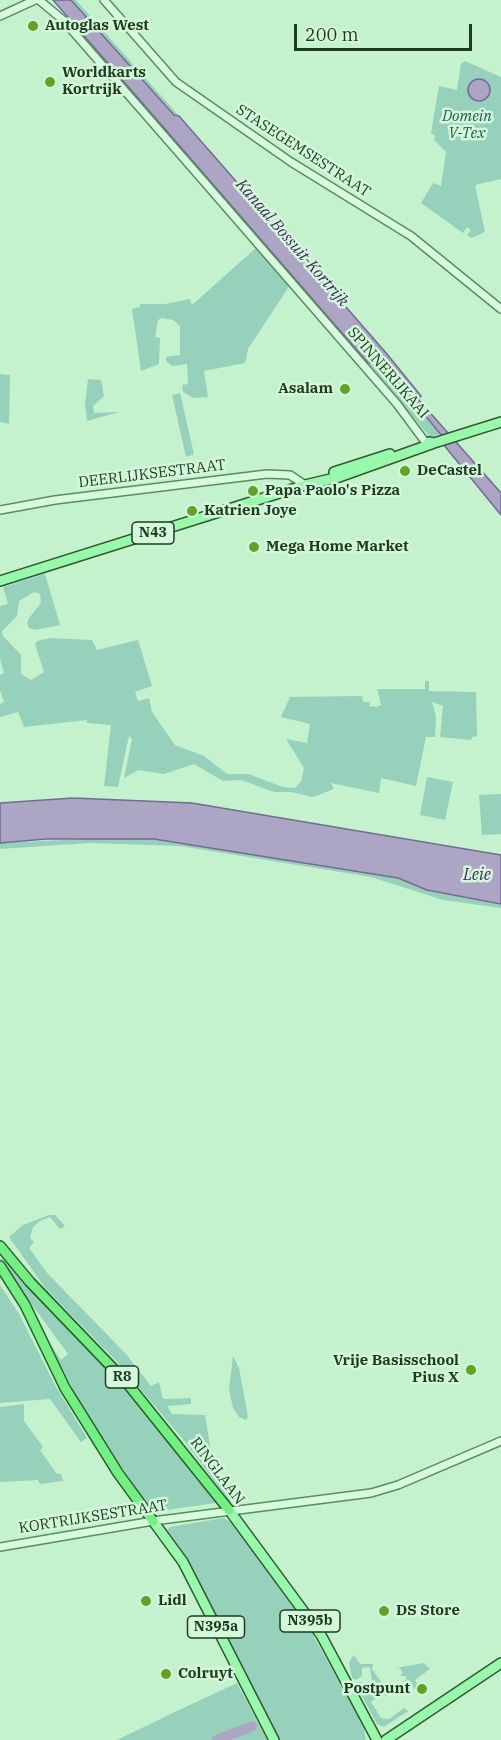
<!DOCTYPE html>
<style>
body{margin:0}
#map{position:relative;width:501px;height:1740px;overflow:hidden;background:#c3f2cd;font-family:"IBM Plex Serif",serif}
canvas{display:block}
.scale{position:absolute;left:294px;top:24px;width:178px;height:27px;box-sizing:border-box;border:3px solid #1e3c1d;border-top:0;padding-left:8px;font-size:18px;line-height:21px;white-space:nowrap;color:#1e3c1d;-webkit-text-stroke:4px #d3f8db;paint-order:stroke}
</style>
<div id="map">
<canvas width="501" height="1740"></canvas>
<div class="scale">200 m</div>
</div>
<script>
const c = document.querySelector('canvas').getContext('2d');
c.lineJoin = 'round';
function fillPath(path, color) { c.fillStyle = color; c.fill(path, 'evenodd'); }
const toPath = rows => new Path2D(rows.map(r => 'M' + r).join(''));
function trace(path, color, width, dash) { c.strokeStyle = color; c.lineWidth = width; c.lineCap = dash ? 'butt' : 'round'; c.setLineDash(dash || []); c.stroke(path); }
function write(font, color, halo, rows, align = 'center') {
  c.font = font + ' "IBM Plex Serif",serif'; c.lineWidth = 5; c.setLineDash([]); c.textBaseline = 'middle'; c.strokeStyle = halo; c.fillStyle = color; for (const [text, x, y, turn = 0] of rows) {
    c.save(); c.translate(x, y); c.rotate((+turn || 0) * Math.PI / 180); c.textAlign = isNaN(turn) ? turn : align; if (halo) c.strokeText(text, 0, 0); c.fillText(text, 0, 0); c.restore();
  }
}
fillPath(toPath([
 [71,0,76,0,179,116,174,115],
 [465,61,501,77,501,179,475,185,485,232,471,238,467,235,471,230,467,227,463,233,421,203,433,183,441,186,446,152,434,140,435,136,431,133,439,86,457,90,461,64],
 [257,247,290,285,248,349,245,363,204,371,208,397,193,398,183,392,182,385,188,384,187,364,172,366,166,361,166,357,180,355,180,326,173,320,162,318,158,320,155,337,160,338,159,364,141,371,132,309,140,307,140,304,165,304,190,299,192,305],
 [368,363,375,363,440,434,430,437],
 [0,374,10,375,9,424,0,422],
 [88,379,101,380,104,396,93,406,94,413,119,412,87,421,85,405],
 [180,393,194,454,186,457,172,395],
 [45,574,60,625,35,630,29,628,27,623,29,618,41,603,40,594,34,592,19,601,17,616,2,631,3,636,21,655,21,674,31,680,44,672,35,644,37,641,51,638,92,640,97,650,138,640,152,686,135,692,138,701,149,698,152,712,175,745,204,756,227,774,248,774,283,787,295,788,301,781,304,768,286,739,307,743,310,724,281,717,290,697,362,696,363,702,370,702,369,706,377,707,381,705,377,689,425,689,425,681,429,681,429,691,476,692,477,736,472,737,471,740,440,737,443,706,432,702,436,717,435,737,426,737,416,786,381,778,379,793,331,783,334,789,313,797,291,792,274,792,241,780,223,781,194,764,164,774,138,770,124,778,132,739,129,736,118,787,104,786,111,725,87,723,87,720,24,727,18,712,0,717,0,704,4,702,0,690,0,675,4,673,0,659,0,606,8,604,3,587],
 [427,777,453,782,445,820,420,815],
 [501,794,501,834,482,835,479,795],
 [106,838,154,839,321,864,398,878,427,890,501,904,501,908,443,900,371,877,180,846,89,843,0,849,0,843],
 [49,1215,55,1215,65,1226,60,1229,50,1217,40,1221,33,1227,30,1238,34,1242,29,1248,48,1274,126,1354,151,1386,159,1382,163,1399,191,1398,191,1404,167,1406,172,1414,205,1415,211,1451,203,1456,234,1499,230,1502,182,1438,119,1364,46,1289,9,1237,23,1225],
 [2,1256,114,1374,216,1501,215,1503,154,1512,148,1506,83,1409,50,1344,61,1360,68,1354,0,1261],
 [0,1285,19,1314,55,1385,87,1438,81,1442,50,1399,0,1403],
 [233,1356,239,1368,248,1417,246,1420,239,1417,233,1408,229,1389],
 [24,1404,24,1421,43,1447,40,1450,57,1474,61,1474,63,1481,40,1484,38,1480,0,1482,0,1407],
 [224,1518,232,1523,304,1619,363,1725,366,1740,279,1740,190,1566,166,1531,170,1527],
 [354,1655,360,1664,373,1664,372,1669,386,1689,390,1691,395,1683,398,1688,386,1696,383,1693,371,1702,381,1718,389,1719,404,1708,408,1711,384,1727,377,1724,357,1687,360,1682,366,1685,372,1681,370,1667,362,1668,362,1676,356,1680,352,1678,349,1662],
 [424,1663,430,1669,415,1680,419,1687,415,1690,409,1681,405,1683,404,1681,407,1679,405,1676,400,1676,403,1673,400,1668,395,1668],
 [237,1683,267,1740,117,1740,177,1711]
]), '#96d1bb');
const water = toPath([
 [53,0,71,0,174,115,179,116,387,354,421,396,418,399,501,493,501,515,443,444,447,442,417,406,414,403,412,405,375,363,368,363,53,0],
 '468 90a11 11 0 1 1 22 0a11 11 0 1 1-22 0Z',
 [73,798,192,803,501,855,501,904,427,890,398,878,154,839,46,839,0,843,0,803,73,798]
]);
fillPath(water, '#aca5c4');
trace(water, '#756b94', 1.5);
trace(toPath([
 [217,1740,252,1726]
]), '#aca5c4', 10);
const tertiary = toPath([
 [39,0,63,20,193,169,397,404,426,443],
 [104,0,176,82,291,162,411,236,501,309],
 [0,16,35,0],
 [0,510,55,500,267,474,290,475,305,485],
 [0,1547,153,1521,371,1493,398,1485,501,1441]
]);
const primary = toPath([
 [429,442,434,443,501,422],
 [334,472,390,454],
 [0,581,305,485,339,477,434,443],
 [229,1510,321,1635,377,1740],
 [153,1521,183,1562,274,1740],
 [386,1740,501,1663]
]);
const trunk = toPath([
 [0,1246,30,1282,127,1383,229,1510],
 [0,1266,25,1305,65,1388,118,1473,153,1521]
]);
trace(tertiary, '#588e5a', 10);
trace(primary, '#2e5b2c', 12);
trace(trunk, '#2e5b2c', 12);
trace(tertiary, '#d7fbdf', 7);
trace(primary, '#98f8ab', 9);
trace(trunk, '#72f081', 9);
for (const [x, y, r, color] of [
 [33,26,6,"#63a223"],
 [50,82,6,"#63a223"],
 [345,389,6,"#63a223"],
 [405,471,6,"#63a223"],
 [253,491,6,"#63a223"],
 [192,511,6,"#63a223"],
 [254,547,6,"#63a223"],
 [471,1370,6,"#63a223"],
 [146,1601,6,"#63a223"],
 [384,1611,6,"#63a223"],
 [166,1674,6,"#63a223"],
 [422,1689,6,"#63a223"]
]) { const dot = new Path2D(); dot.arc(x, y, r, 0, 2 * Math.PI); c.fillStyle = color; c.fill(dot); trace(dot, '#d3f8db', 2); }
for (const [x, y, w] of [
 [153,533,42],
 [122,1377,33],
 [310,1621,60],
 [216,1627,57]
]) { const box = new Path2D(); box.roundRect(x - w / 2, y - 11, w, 22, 4.5); c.fillStyle = '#d3f8db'; c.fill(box); trace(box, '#1e3c1d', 1.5); }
write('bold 14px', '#1e3c1d', null, [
 ["N43",153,533],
 ["R8",122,1377],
 ["N395b",310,1621],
 ["N395a",216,1627]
]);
write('bold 15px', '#1e3c1d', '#d3f8db', [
 ["Autoglas West",45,26],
 ["Worldkarts",62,73],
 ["Kortrijk",62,90],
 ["Asalam",333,389,"right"],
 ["DeCastel",417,471],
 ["Papa Paolo's Pizza",265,491],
 ["Katrien Joye",204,511],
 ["Mega Home Market",266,547],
 ["Vrije Basisschool",459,1361,"right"],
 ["Pius X",459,1378,"right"],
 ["Lidl",158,1601],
 ["DS Store",396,1611],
 ["Colruyt",178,1674],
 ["Postpunt",410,1689,"right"]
], 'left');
write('italic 15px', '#225b4d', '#d3f8db', [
 ["Domein",467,117],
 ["V-Tex",467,134]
]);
write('15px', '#1e3c1d', '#d3f8db', [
 ["STASEGEMSESTRAAT",303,151,33],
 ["SPINNERIJKAAI",388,373,49],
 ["DEERLIJKSESTRAAT",152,474,-7],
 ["RINGLAAN",217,1471,53],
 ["KORTRIJKSESTRAAT",93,1517,-9]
]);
write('italic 16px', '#412b5d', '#d3f8db', [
 ["Kanaal Bossuit-Kortrijk",292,243,49],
 ["Leie",477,875]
]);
</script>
